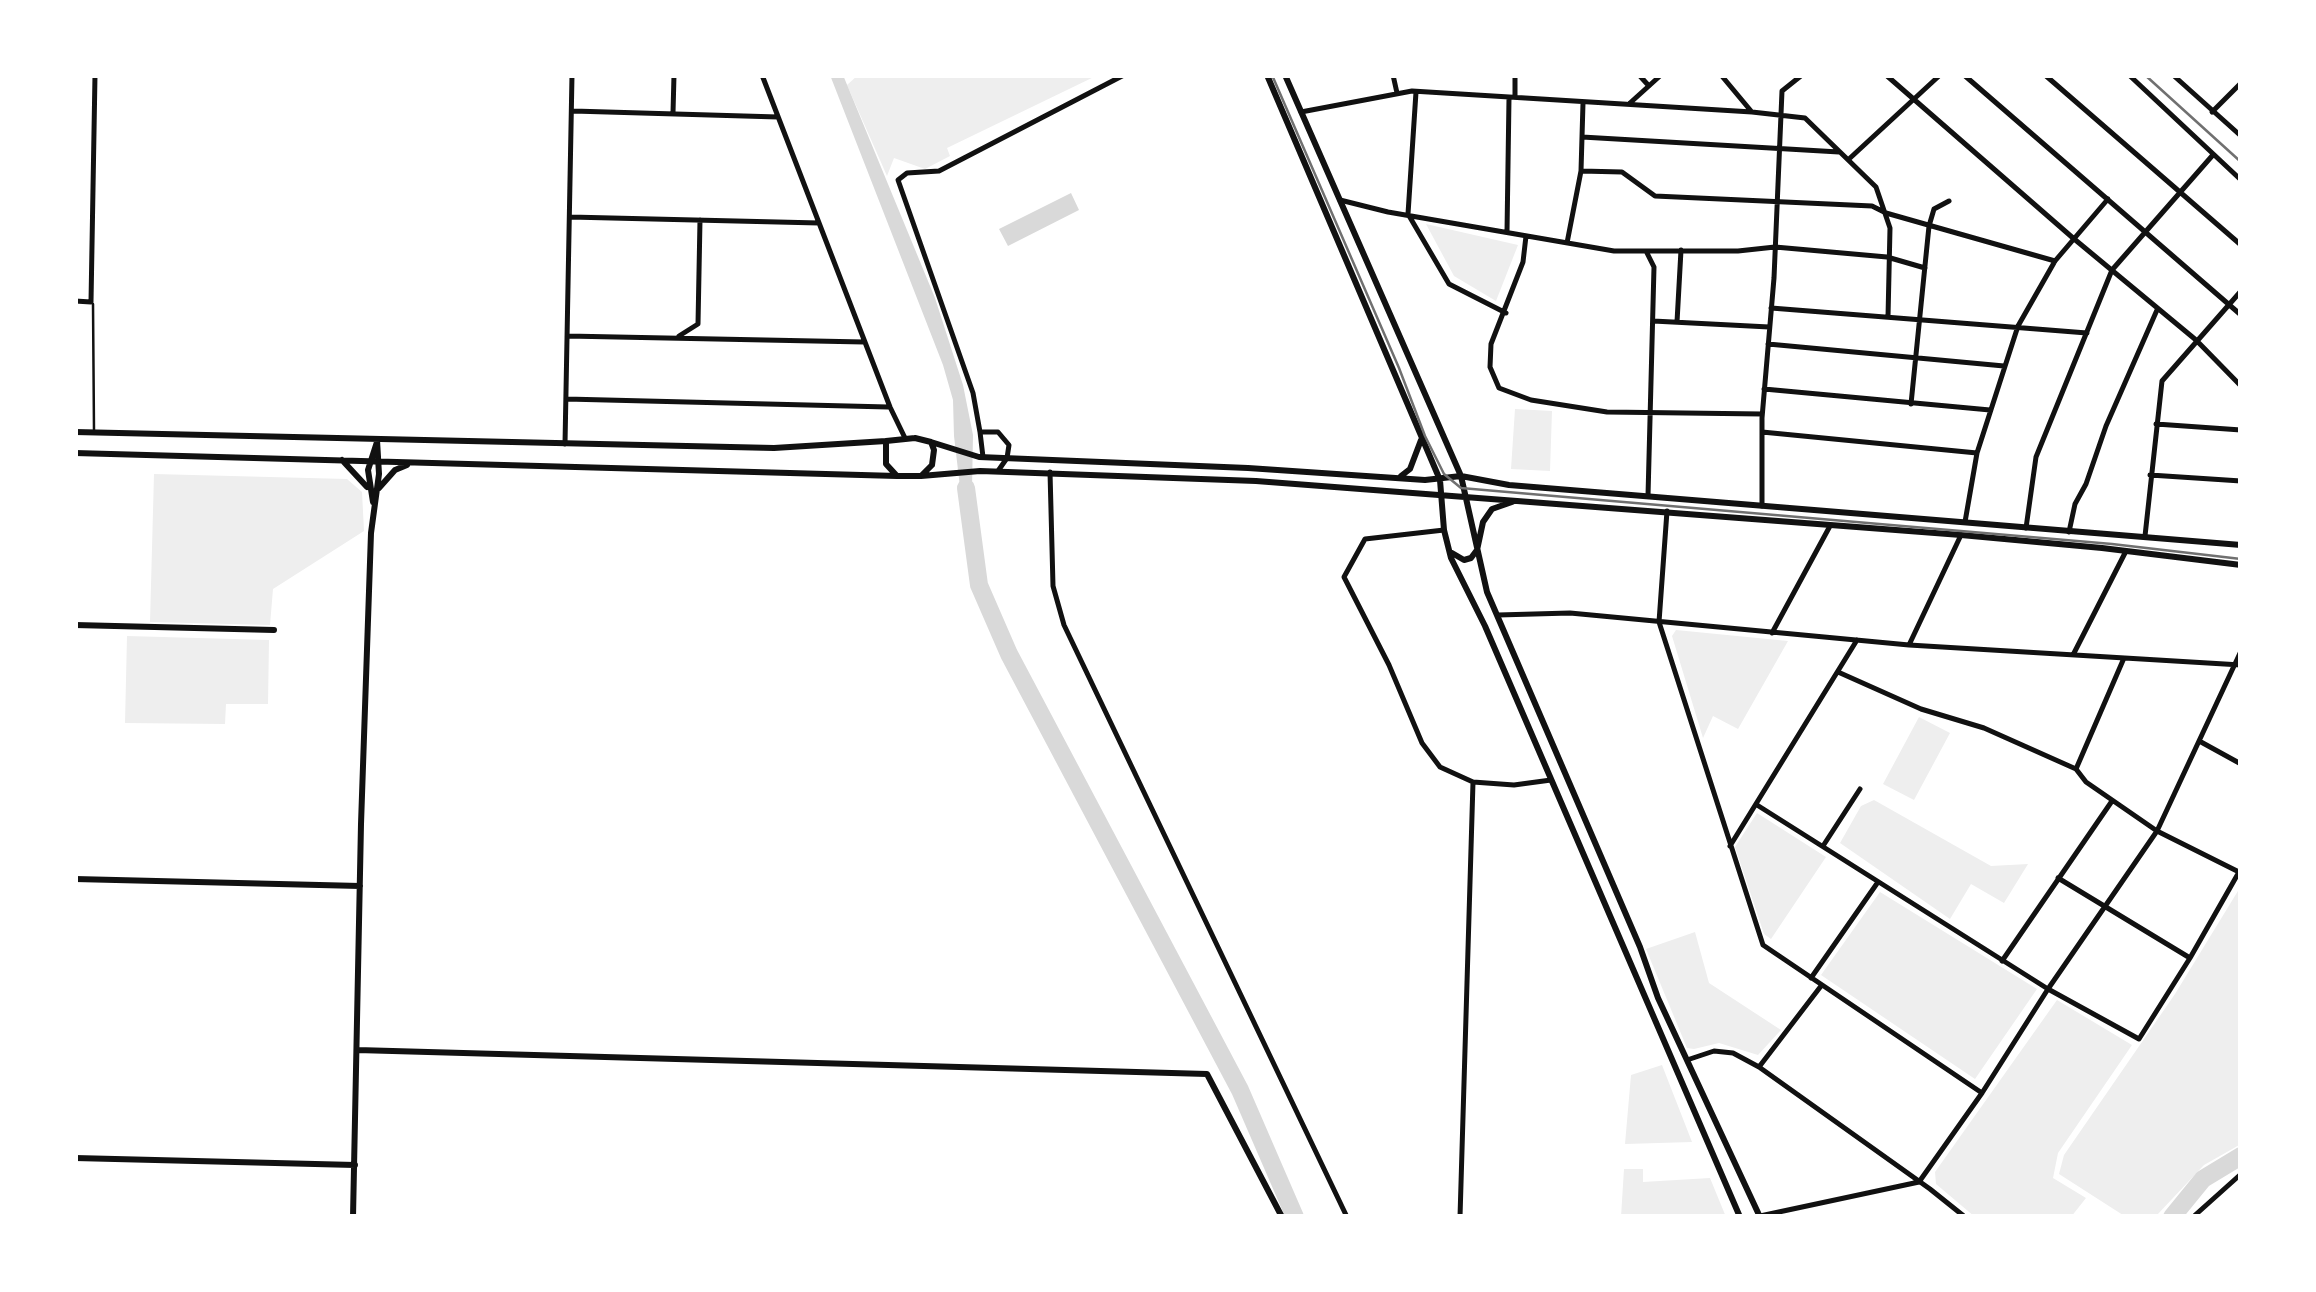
<!DOCTYPE html>
<style>
body{margin:0}
#map{position:relative;width:2316px;height:1292px;overflow:hidden;background:#fff;font-family:Lato,sans-serif}
canvas{display:block}
.frame{position:absolute;inset:0;border:78px solid #fff;pointer-events:none}
</style>
<div id="map">
<canvas width="2316" height="1292"></canvas>
<div class="frame"></div>
</div>
<script>
const c = document.querySelector('canvas').getContext('2d');
c.lineJoin = 'round';
function fillPath(path, color) { c.fillStyle = color; c.fill(path, 'evenodd'); }
const toPath = rows => new Path2D(rows.map(r => 'M' + r).join(''));
function trace(path, color, width, dash) { c.strokeStyle = color; c.lineWidth = width; c.lineCap = dash ? 'butt' : 'round'; c.setLineDash(dash || []); c.stroke(path); }
fillPath(toPath([
 [858,75,1098,75,947,148,950,156,925,169,894,158,887,176,847,85],
 [1426,224,1518,245,1496,301,1454,276],
 [1515,409,1552,411,1550,471,1511,469],
 [154,474,347,479,362,492,364,531,273,589,270,625,150,622],
 [1676,630,1788,641,1738,729,1713,716,1703,738,1672,636],
 [127,636,269,640,268,704,226,704,225,724,125,723],
 [1919,717,1950,733,1914,800,1883,784],
 [1874,800,1991,866,2028,864,2004,903,1971,884,1950,919,1840,843,1861,806],
 [1757,813,1826,857,1771,939,1764,934,1735,847],
 [2241,886,2241,1144,2204,1165,2157,1215,2126,1217,2059,1174,2064,1155,2175,994],
 [1880,892,2037,989,1975,1079,1821,975],
 [1695,932,1709,983,1781,1030,1758,1055,1719,1043,1694,1049,1687,1048,1646,949],
 [2057,1000,2132,1045,2058,1153,2053,1178,2086,1198,2071,1217,1975,1217,1936,1184,1935,1172],
 [1662,1065,1692,1142,1625,1144,1631,1075],
 [1624,1169,1643,1169,1643,1182,1710,1178,1726,1217,1621,1217]
]), '#eee');
fillPath(toPath([
 [830,75,843,75,935,298,963,385,973,435,972,488,960,487,954,436,953,400,943,365],
 [1071,193,1079,210,1008,246,999,229]
]), '#d9d9d9');
trace(toPath([
 [966,488,979,585,1009,654,1240,1090,1295,1217],
 [2172,1217,2203,1179,2241,1156]
]), '#d9d9d9', 18);
trace(toPath([
 [93,304,94,431]
]), '#111', 2.5);
trace(toPath([
 [762,75,890,407,905,438],
 [1393,75,1397,93],
 [1639,75,1649,86],
 [1721,75,1751,111],
 [1886,75,2073,238,2196,340,2241,386],
 [1964,75,2241,315],
 [2045,75,2241,245],
 [2129,75,2241,180],
 [2173,75,2241,136],
 [1416,92,1408,214,1449,284,1506,313],
 [1515,97,1515,75],
 [1630,103,1661,75],
 [573,111,778,117],
 [1301,112,1412,91,1752,112,1805,118,1876,187,1890,228,1888,317],
 [2212,112,2241,83],
 [673,113,674,75],
 [1582,137,1839,152],
 [1849,159,1940,75],
 [1581,171,1622,172,1655,196,1872,206,1886,213,2055,261],
 [1340,200,1388,212,1614,251,1738,251,1775,247,1887,257,1925,268],
 [570,217,819,223],
 [1507,232,1509,98],
 [1526,236,1523,262,1491,344,1490,367,1499,388,1531,400,1607,412,1762,414],
 [1567,243,1581,171,1583,103],
 [1646,251,1654,267,1648,496],
 [75,301,91,302,95,75],
 [1771,308,2087,333],
 [1653,321,1769,327],
 [1677,322,1681,250],
 [567,336,864,342],
 [679,336,698,324,700,220],
 [1768,344,2004,366],
 [1764,389,1990,410],
 [566,399,888,407],
 [1911,404,1929,226,1934,209,1949,201],
 [2156,424,2241,430],
 [980,432,983,457],
 [1762,432,1977,453],
 [565,444,572,75],
 [998,471,1007,458,1009,445,998,432,980,432,973,393,898,180,907,173,939,171,1124,75],
 [1050,472,1053,586,1064,625,1347,1217],
 [2150,475,2241,481],
 [1762,506,1762,418,1774,278,1782,91,1802,75],
 [1667,511,1659,622,1763,945,1982,1093],
 [1965,522,1977,453,2018,326,2055,261,2108,199],
 [2026,528,2036,457,2112,270,2212,156],
 [1444,530,1365,539,1344,577,1389,665,1422,743,1440,767,1473,782,1514,785,1551,780],
 [2069,532,2075,504,2086,484,2106,426,2157,310],
 [2145,536,2162,381,2241,291],
 [1498,615,1570,613,1909,645,2241,665],
 [1772,633,1830,526],
 [1909,645,1961,535],
 [2073,655,2125,553],
 [2201,742,2241,764],
 [2076,769,2124,658],
 [1757,805,2048,989,2139,1039,2190,958,2239,872,2157,831,2086,782,2076,769,1984,728,1921,709,1838,672],
 [1730,846,1857,640],
 [1823,846,1860,789],
 [2058,878,2190,958],
 [2002,961,2112,801],
 [1811,978,1878,882],
 [1687,1060,1714,1051,1733,1053,1759,1067,1930,1189,1965,1217],
 [1759,1067,1821,986],
 [1919,1182,1982,1093,2048,989,2157,831,2241,651],
 [1760,1216,1919,1182],
 [1460,1217,1473,782],
 [2193,1217,2241,1174]
]), '#111', 5);
trace(toPath([
 [1267,75,1440,480,1444,530,1451,558,1485,626,1740,1217],
 [1285,75,1461,476,1487,592,1640,947,1658,998,1760,1217],
 [75,432,774,448,886,441],
 [915,438,931,442,934,450,932,465,921,476,897,476,886,464,886,441,915,438],
 [931,442,979,457,1248,468,1425,480,1461,476,1509,485,2241,545],
 [75,453,897,476],
 [342,460,367,487],
 [921,476,980,471,1256,481,1961,535,2102,548,2241,565],
 [1401,476,1410,469,1421,440],
 [379,488,395,470,407,465],
 [373,502,368,470,377,442],
 [1452,553,1464,560,1471,558,1477,550,1483,522,1492,509,1512,502],
 [75,625,274,630],
 [75,879,360,886],
 [357,1050,1207,1074,1282,1217],
 [75,1158,355,1165],
 [353,1217,361,824,371,533,379,474,377,440]
]), '#111', 6);
trace(toPath([
 [1272,75,1399,368,1425,436,1444,474,1461,488,2112,544,2241,559]
]), '#707070', 2.5);
trace(toPath([
 [2145,75,2241,162]
]), '#707070', 2.5);
</script>
